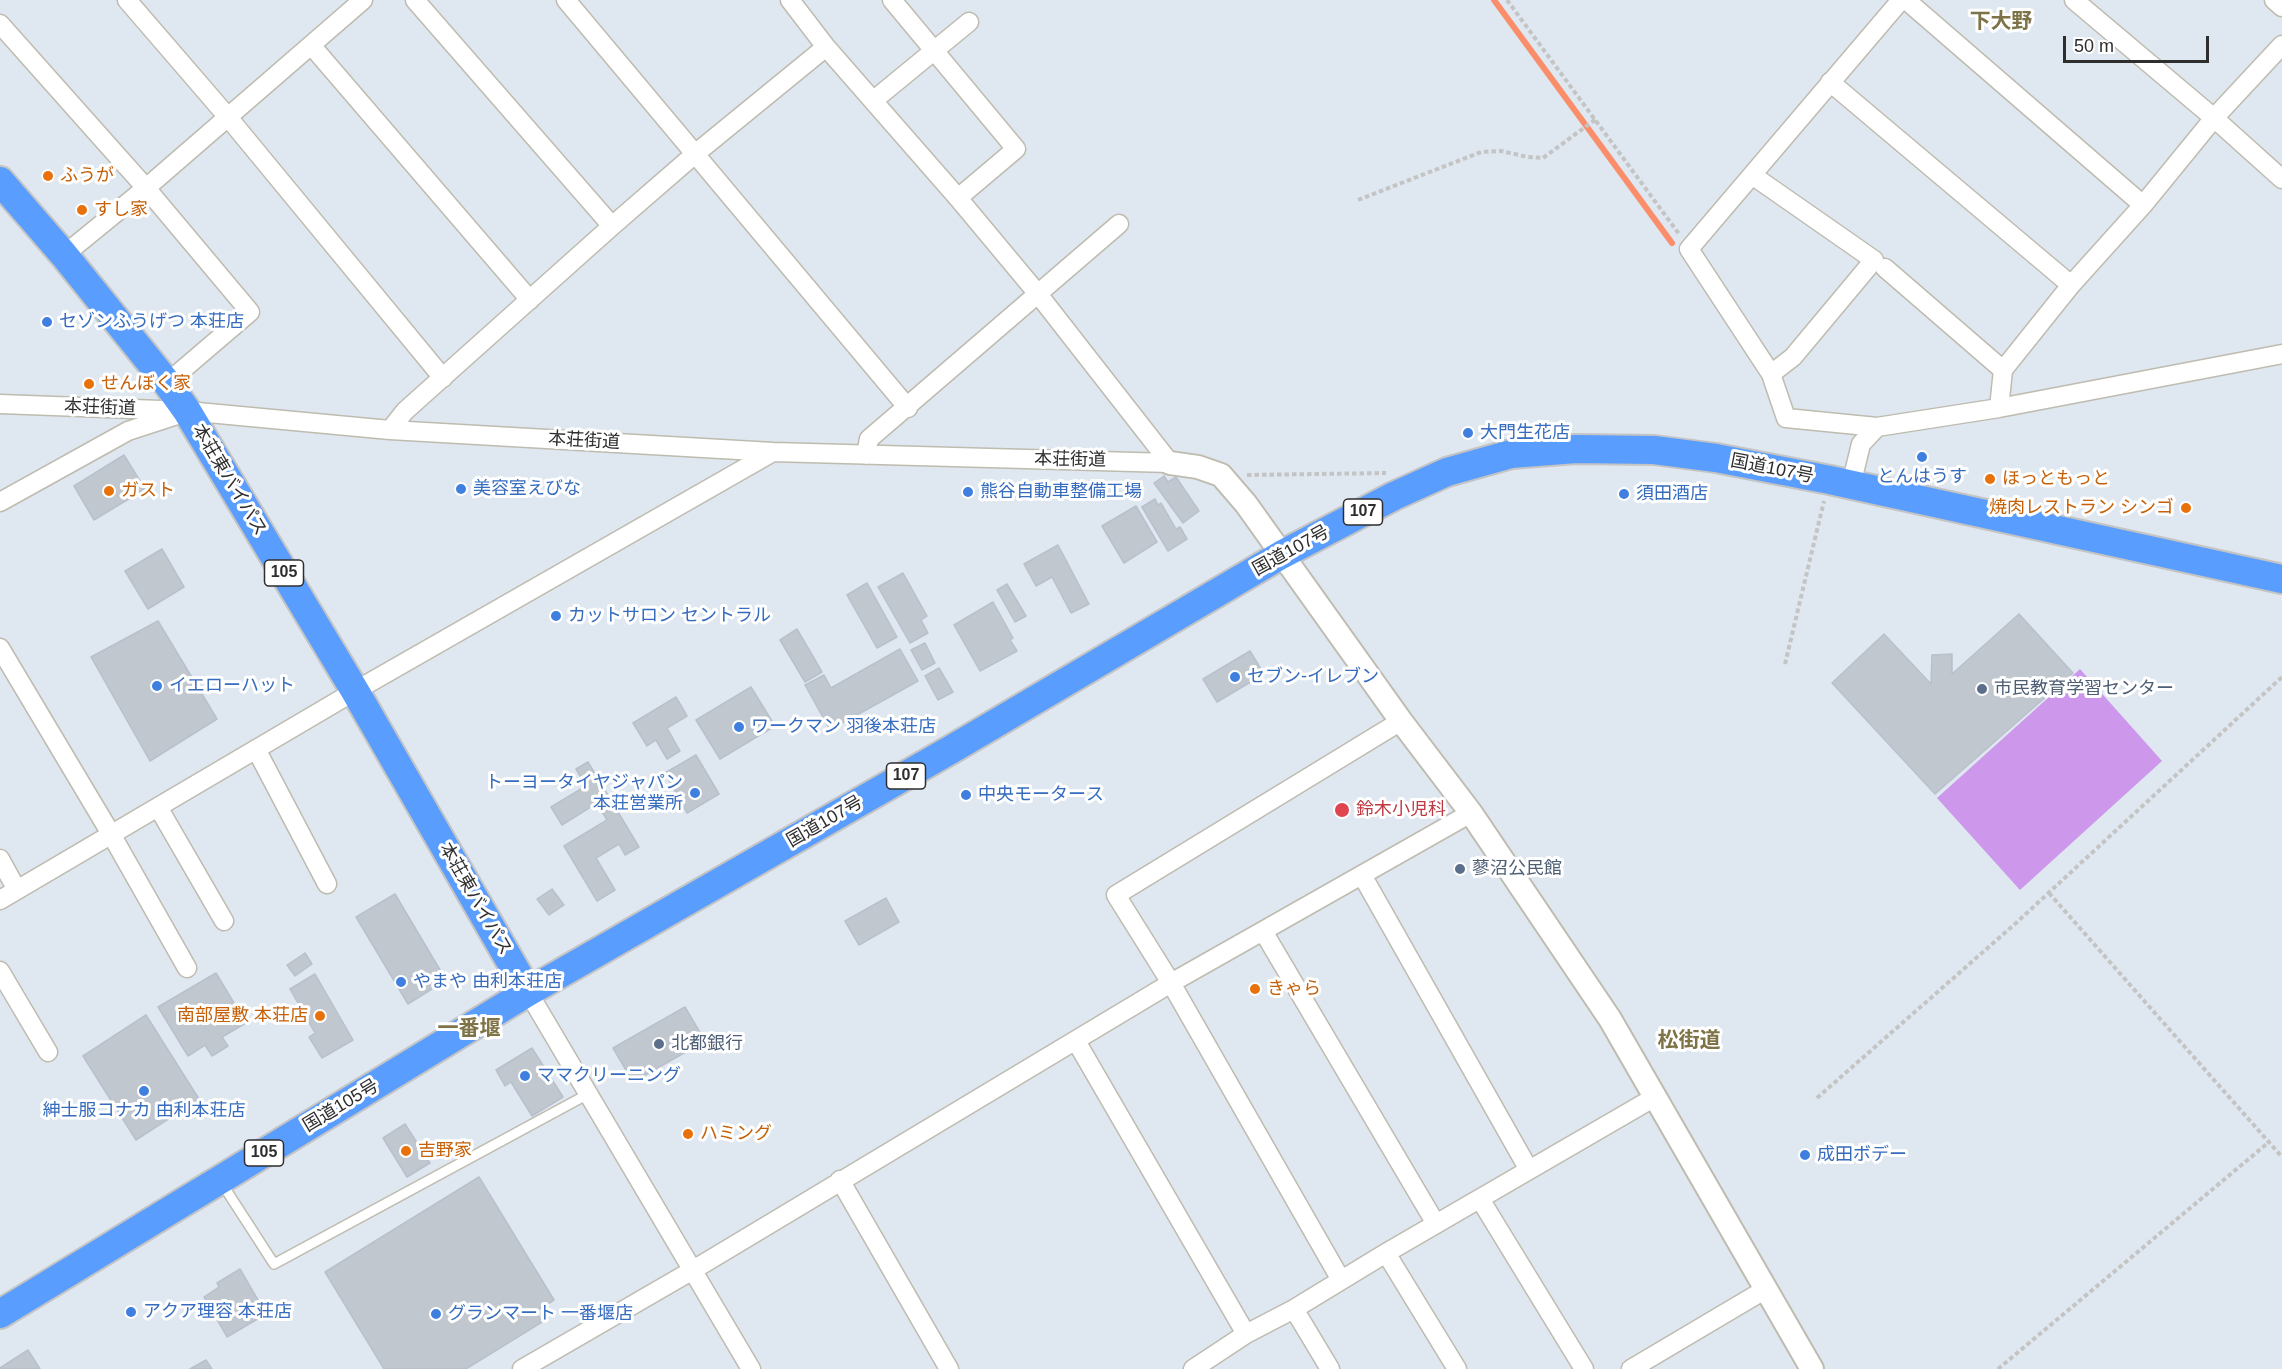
<!DOCTYPE html>
<meta charset="utf-8">
<style>
body{margin:0}
#map{position:relative;width:2282px;height:1369px;overflow:hidden;background:#dfe7f0;font-family:Helvetica,sans-serif}
canvas{display:block}
.scale{position:absolute;left:2063px;top:36px;width:146px;height:27px;box-sizing:border-box;border:3px solid #2e2e2e;border-top:0;padding-left:8px;font-size:18px;line-height:21px;white-space:nowrap;color:#2e2e2e;-webkit-text-stroke:4px #fff;paint-order:stroke}
</style>
<div id="map">
<canvas width="2282" height="1369"></canvas>
<div class="scale">50 m</div>
</div>
<script>
const c = document.querySelector('canvas').getContext('2d');
c.lineJoin = 'round';
function fillPath(path, color) { c.fillStyle = color; c.fill(path, 'evenodd'); }
const toPath = rows => new Path2D(rows.map(r => 'M' + r).join(''));
function trace(path, color, width, dash) { c.strokeStyle = color; c.lineWidth = width; c.lineCap = dash ? 'butt' : 'round'; c.setLineDash(dash || []); c.stroke(path); }
function write(font, color, halo, rows, align = 'center') {
  c.font = font + ' Helvetica,"Noto Sans JP",sans-serif'; c.lineWidth = 6; c.setLineDash([]); c.textBaseline = 'middle'; c.strokeStyle = halo; c.fillStyle = color; for (const [text, x, y, turn = 0] of rows) {
    c.save(); c.translate(x, y); c.rotate((+turn || 0) * Math.PI / 180); c.textAlign = isNaN(turn) ? turn : align; if (halo) c.strokeText(text, 0, 0); c.fillText(text, 0, 0); c.restore();
  }
}
fillPath(toPath([
 [2080,669,2162,761,2020,890,1937,798]
]), '#cd98eb');
trace(toPath([
 [1494,0,1672,243]
]), '#fa8e6a', 6);
const building = toPath([
 [124,455,145,489,94,520,74,486,124,455],
 [1164,476,1168,482,1176,477,1199,511,1183,523,1154,483,1164,476],
 [1155,499,1158,505,1161,503,1176,529,1180,527,1187,539,1168,551,1142,507,1155,499],
 [1136,506,1157,542,1124,563,1102,526,1136,506],
 [1058,545,1089,604,1071,613,1052,577,1036,586,1024,564,1058,545],
 [162,549,184,587,148,609,125,571,162,549],
 [903,573,927,616,921,620,928,633,910,643,878,587,903,573],
 [867,583,897,637,877,648,847,595,867,583],
 [1007,584,1026,616,1015,622,997,590,1007,584],
 [993,602,1013,638,1010,640,1017,651,980,671,954,625,993,602],
 [2019,614,2073,673,1935,794,1832,683,1884,634,1931,684,1932,655,1952,654,1952,674,2019,614],
 [158,621,217,719,150,761,91,657,158,621],
 [797,629,822,672,805,682,780,640,797,629],
 [925,643,935,663,922,670,911,650,925,643],
 [900,649,918,681,830,730,805,685,824,675,831,688,900,649],
 [1250,651,1264,674,1217,702,1203,679,1250,651],
 [939,668,953,692,938,700,925,676,939,668],
 [751,687,775,726,720,759,696,720,751,687],
 [676,697,687,716,667,728,680,751,667,759,656,740,647,746,633,723,676,697],
 [696,755,719,794,687,813,665,773,696,755],
 [588,762,639,847,625,855,619,844,596,858,615,890,597,901,564,846,607,820,597,803,562,825,551,807,586,786,576,769,588,762],
 [552,889,564,905,549,915,537,899,552,889],
 [395,894,446,980,408,1004,356,917,395,894],
 [886,898,899,922,859,945,845,921,886,898],
 [305,953,312,964,295,976,287,965,305,953],
 [216,973,246,1023,222,1037,228,1046,212,1056,205,1045,188,1056,158,1007,216,973],
 [315,974,353,1040,322,1058,309,1037,315,1033,290,989,315,974],
 [685,1007,705,1041,633,1082,613,1048,685,1007],
 [146,1015,199,1099,136,1140,83,1056,146,1015],
 [532,1048,563,1097,532,1116,511,1082,505,1086,496,1070,532,1048],
 [405,1124,430,1163,407,1177,383,1138,405,1124],
 [479,1177,554,1300,536,1311,542,1322,466,1369,384,1369,325,1272,479,1177],
 [240,1269,266,1314,227,1337,204,1297,219,1287,217,1283,240,1269],
 [28,1350,40,1369,0,1369,0,1368,28,1350],
 [206,1360,212,1369,190,1369,206,1360]
]);
fillPath(building, '#c1c7cf');
trace(building, '#b8c0cc', 1.5);
const service = toPath([
 [221,1182,274,1264,590,1093]
]);
const minor = toPath([
 [127,0,227,116,443,378],
 [415,0,612,226],
 [566,0,908,408],
 [790,0,826,47,958,198,1038,294,1170,463],
 [892,0,1016,149,958,198],
 [1906,0,2143,205],
 [2074,0,2214,118,2282,179],
 [2274,0,2282,7],
 [0,24,146,188,250,312,167,383],
 [311,45,530,300],
 [1830,82,2071,285],
 [874,100,969,22],
 [1752,175,1874,260,1793,357,1771,374],
 [64,255,146,188,363,0],
 [1885,268,2003,370],
 [0,404,187,411,390,430,773,452,1170,463],
 [1999,408,2003,370,2071,285,2143,205,2214,118,2282,45],
 [1877,427,1786,418,1771,374,1689,249,1901,0],
 [390,430,405,411,612,226,695,154,826,47],
 [866,455,869,439,1119,224],
 [1851,485,1861,444,1877,427,1999,408,2282,354],
 [0,502,128,431,177,415],
 [0,648,111,834,187,968],
 [256,749,327,884],
 [158,807,224,921],
 [0,859,17,890],
 [1362,875,1529,1170],
 [0,900,355,691,773,452],
 [1263,931,1436,1224],
 [0,971,48,1052],
 [528,992,751,1369],
 [1076,1041,1246,1334],
 [840,1180,949,1369],
 [1480,1199,1584,1369],
 [1386,1253,1457,1369],
 [1341,1280,1171,983,1116,895,1401,721],
 [1294,1309,1330,1369],
 [522,1369,693,1270,1171,983,1471,813],
 [1193,1369,1246,1334,1294,1309,1386,1253,1655,1097],
 [1631,1369,1766,1289]
]);
const tertiary = toPath([
 [1170,463,1198,467,1221,475,1246,504,1401,721,1471,813,1610,1019,1812,1369]
]);
const trunk = toPath([
 [0,181,64,255,167,383,187,411,355,691,528,992],
 [0,1314,528,992,952,749,1281,555,1394,496,1447,472,1511,454,1576,449,1654,450,1716,458,1830,480,2282,579]
]);
trace(service, '#bebbaf', 12);
trace(minor, '#bebbaf', 21);
trace(tertiary, '#bebbaf', 26);
trace(trunk, '#c4c4c4', 32);
trace(toPath([
 [1507,0,1679,234],
 [1358,200,1481,152,1501,151,1528,157,1543,158,1596,119],
 [1247,475,1386,473],
 [1785,664,1824,501],
 [2049,893,2282,1157],
 [1817,1098,2016,923,2282,677],
 [1998,1369,2269,1142]
]), '#c4c4c4', 4, [4.5, 3]);
trace(service, '#fff', 9);
trace(minor, '#fff', 18);
trace(tertiary, '#fff', 22);
trace(trunk, '#599dfe', 28);
for (const [x, y, r, color] of [
 [48,176,6,"#e8710a"],
 [82,210,6,"#e8710a"],
 [47,322,6,"#3f7fe0"],
 [89,384,6,"#e8710a"],
 [1468,433,6,"#3f7fe0"],
 [1922,457,6,"#3f7fe0"],
 [1990,479,6,"#e8710a"],
 [461,489,6,"#3f7fe0"],
 [109,491,6,"#e8710a"],
 [968,492,6,"#3f7fe0"],
 [1624,494,6,"#3f7fe0"],
 [2186,508,6,"#e8710a"],
 [556,616,6,"#3f7fe0"],
 [1235,677,6,"#3f7fe0"],
 [157,686,6,"#3f7fe0"],
 [1982,689,6,"#5c6f8a"],
 [739,727,6,"#3f7fe0"],
 [695,793,6,"#3f7fe0"],
 [966,795,6,"#3f7fe0"],
 [1342,810,8,"#e0444e"],
 [1460,869,6,"#5c6f8a"],
 [401,982,6,"#3f7fe0"],
 [1255,989,6,"#e8710a"],
 [320,1016,6,"#e8710a"],
 [659,1044,6,"#5c6f8a"],
 [525,1076,6,"#3f7fe0"],
 [144,1091,6,"#3f7fe0"],
 [688,1134,6,"#e8710a"],
 [406,1151,6,"#e8710a"],
 [1805,1155,6,"#3f7fe0"],
 [131,1312,6,"#3f7fe0"],
 [436,1314,6,"#3f7fe0"]
]) { const dot = new Path2D(); dot.arc(x, y, r, 0, 2 * Math.PI); c.fillStyle = color; c.fill(dot); trace(dot, '#fff', 2); }
for (const [x, y, w] of [
 [1363,512,39],
 [284,573,39],
 [906,776,39],
 [264,1153,39]
]) { const box = new Path2D(); box.roundRect(x - w / 2, y - 13, w, 26, 4.5); c.fillStyle = '#fff'; c.fill(box); trace(box, '#2e2e2e', 1.5); }
write('bold 16px', '#2e2e2e', null, [
 ["107",1363,512],
 ["105",284,573],
 ["107",906,776],
 ["105",264,1153]
]);
write('18px', '#c56008', '#fff', [
 ["ふうが",60,176],
 ["すし家",94,210],
 ["せんぼく家",101,384],
 ["ほっともっと",2002,479],
 ["ガスト",121,491],
 ["焼肉レストラン シンゴ",2174,508,"right"],
 ["きゃら",1267,989],
 ["南部屋敷 本荘店",308,1016,"right"],
 ["ハミング",700,1134],
 ["吉野家",418,1151]
], 'left');
write('18px', '#366cbe', '#fff', [
 ["セゾンふうげつ 本荘店",59,322],
 ["大門生花店",1480,433],
 ["とんはうす",1922,477,"center"],
 ["美容室えびな",473,489],
 ["熊谷自動車整備工場",980,492],
 ["須田酒店",1636,494],
 ["カットサロン セントラル",568,616],
 ["セブン-イレブン",1247,677],
 ["イエローハット",169,686],
 ["ワークマン 羽後本荘店",751,727],
 ["トーヨータイヤジャパン",683,783,"right"],
 ["本荘営業所",683,804,"right"],
 ["中央モータース",978,795],
 ["やまや 由利本荘店",413,982],
 ["ママクリーニング",537,1076],
 ["紳士服コナカ 由利本荘店",144,1111,"center"],
 ["成田ボデー",1817,1155],
 ["アクア理容 本荘店",143,1312],
 ["グランマート 一番堰店",448,1314]
], 'left');
write('18px', '#2e2e2e', '#fff', [
 ["本荘街道",100,408,2],
 ["本荘街道",584,441,3],
 ["本荘街道",1070,460,1],
 ["国道107号",1772,469,11],
 ["本荘東バイパス",229,480,59],
 ["国道107号",1291,551,-29],
 ["国道107号",825,822,-30],
 ["本荘東バイパス",475,899,60],
 ["国道105号",341,1106,-31]
]);
write('18px', '#4e5e75', '#fff', [
 ["市民教育学習センター",1994,689],
 ["蓼沼公民館",1472,869],
 ["北都銀行",671,1044]
], 'left');
write('18px', '#be3a42', '#fff', [
 ["鈴木小児科",1356,810]
], 'left');
write('bold 21px', '#7e7346', '#fff', [
 ["下大野",2001,22],
 ["一番堰",469,1029],
 ["松街道",1689,1041]
]);
</script>
